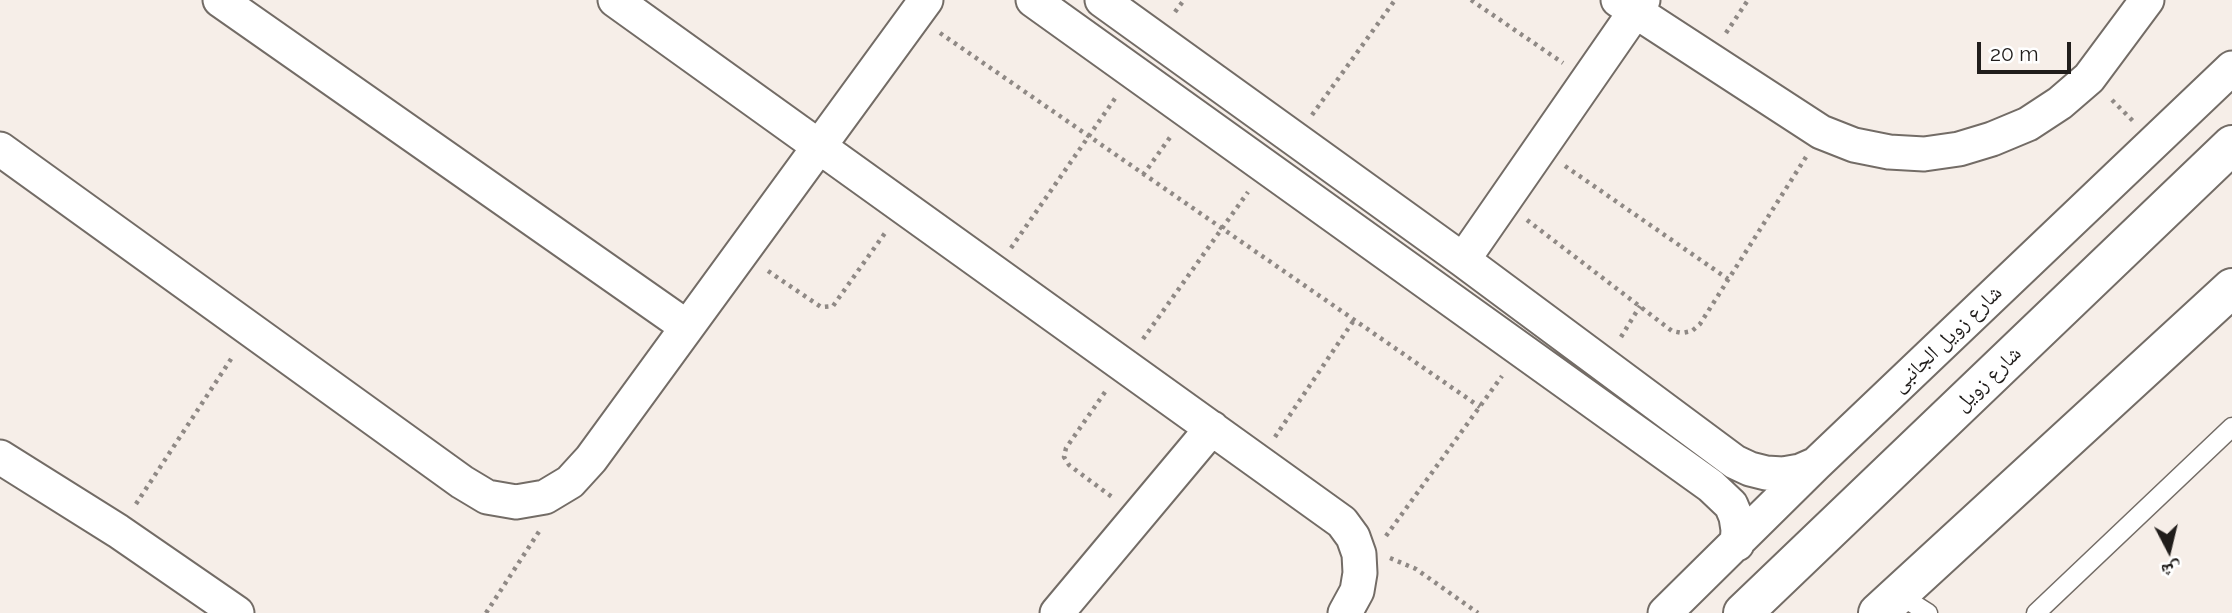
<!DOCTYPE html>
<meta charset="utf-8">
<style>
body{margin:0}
#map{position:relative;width:2232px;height:613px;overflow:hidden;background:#f6eee8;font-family:Raleway,"Noto Naskh Arabic",sans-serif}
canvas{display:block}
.north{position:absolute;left:2134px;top:515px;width:70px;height:70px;-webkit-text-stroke:5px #fff;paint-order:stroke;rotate:173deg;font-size:19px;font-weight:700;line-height:28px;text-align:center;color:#201d1b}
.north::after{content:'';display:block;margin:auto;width:24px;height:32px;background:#201d1b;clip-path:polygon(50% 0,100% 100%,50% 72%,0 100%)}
.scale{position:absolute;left:1977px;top:42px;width:94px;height:32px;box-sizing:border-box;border:4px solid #201d1b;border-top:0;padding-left:9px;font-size:21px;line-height:24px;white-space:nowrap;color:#201d1b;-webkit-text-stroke:5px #fff;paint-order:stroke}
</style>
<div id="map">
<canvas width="2232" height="613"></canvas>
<div class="north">ش</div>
<div class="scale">20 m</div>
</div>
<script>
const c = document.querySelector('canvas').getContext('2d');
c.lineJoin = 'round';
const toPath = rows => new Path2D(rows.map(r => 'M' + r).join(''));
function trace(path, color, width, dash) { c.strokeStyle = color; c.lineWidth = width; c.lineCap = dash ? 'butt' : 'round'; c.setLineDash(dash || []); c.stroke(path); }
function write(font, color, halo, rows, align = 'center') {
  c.font = font + ' Raleway,"Noto Naskh Arabic",sans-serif'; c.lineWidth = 5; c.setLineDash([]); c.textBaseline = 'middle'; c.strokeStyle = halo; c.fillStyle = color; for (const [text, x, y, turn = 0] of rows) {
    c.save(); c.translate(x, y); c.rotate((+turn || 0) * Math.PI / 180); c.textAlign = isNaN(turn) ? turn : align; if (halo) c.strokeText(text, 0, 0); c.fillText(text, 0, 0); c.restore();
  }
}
const service = toPath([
 [1898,594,1928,613],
 [2036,613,2232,427]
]);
const minor = toPath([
 [220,0,687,327],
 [615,0,1342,522,1353,537,1359,554,1360,573,1357,591,1345,613],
 [1033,0,1711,486,1731,505,1736,517,1738,530,1737,544],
 [1102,0,1463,260,1735,462,1750,469,1766,473,1783,474,1800,471,1816,464],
 [1618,0,1821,132,1854,145,1889,152,1924,154,1959,149,1992,139,2028,124,2060,103,2089,78,2147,0],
 [0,149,462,482,487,497,516,502,545,497,570,482,591,459,926,0],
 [1463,260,1643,0],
 [0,457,118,531,237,613],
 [1057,613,1212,428],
 [1665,613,1816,464,2232,68]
]);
const secondary = toPath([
 [1743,613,2232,145],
 [1878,613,2232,288]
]);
trace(service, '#736c66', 21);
trace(minor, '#736c66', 37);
trace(secondary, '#736c66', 42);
trace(toPath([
 [1471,0,1563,63],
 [1175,12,1184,0],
 [940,33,1480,407],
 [1726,33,1748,0],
 [2112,100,2133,121],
 [1312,115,1395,0],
 [1565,166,1728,279],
 [1143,175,1171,136],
 [1527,220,1672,331,1682,333,1692,331,1700,324,1806,157],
 [1011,248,1116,97],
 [768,271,821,307,833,306,885,233],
 [1621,337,1640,306],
 [1143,339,1248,192],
 [1105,392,1066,448,1064,457,1069,465,1112,497],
 [1275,437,1354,320],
 [136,504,233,356],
 [1386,536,1502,376],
 [1390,558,1416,569,1478,613],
 [486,613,540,530]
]), '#8f8985', 4.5, [3.5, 5]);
trace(service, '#fff', 18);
trace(minor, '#fff', 33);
trace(secondary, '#fff', 38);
write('21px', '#201d1b', '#fff', [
 ["شارع زويل الجانبى",1947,339,-44],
 ["شارع زويل",1988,379,-44]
]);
</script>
